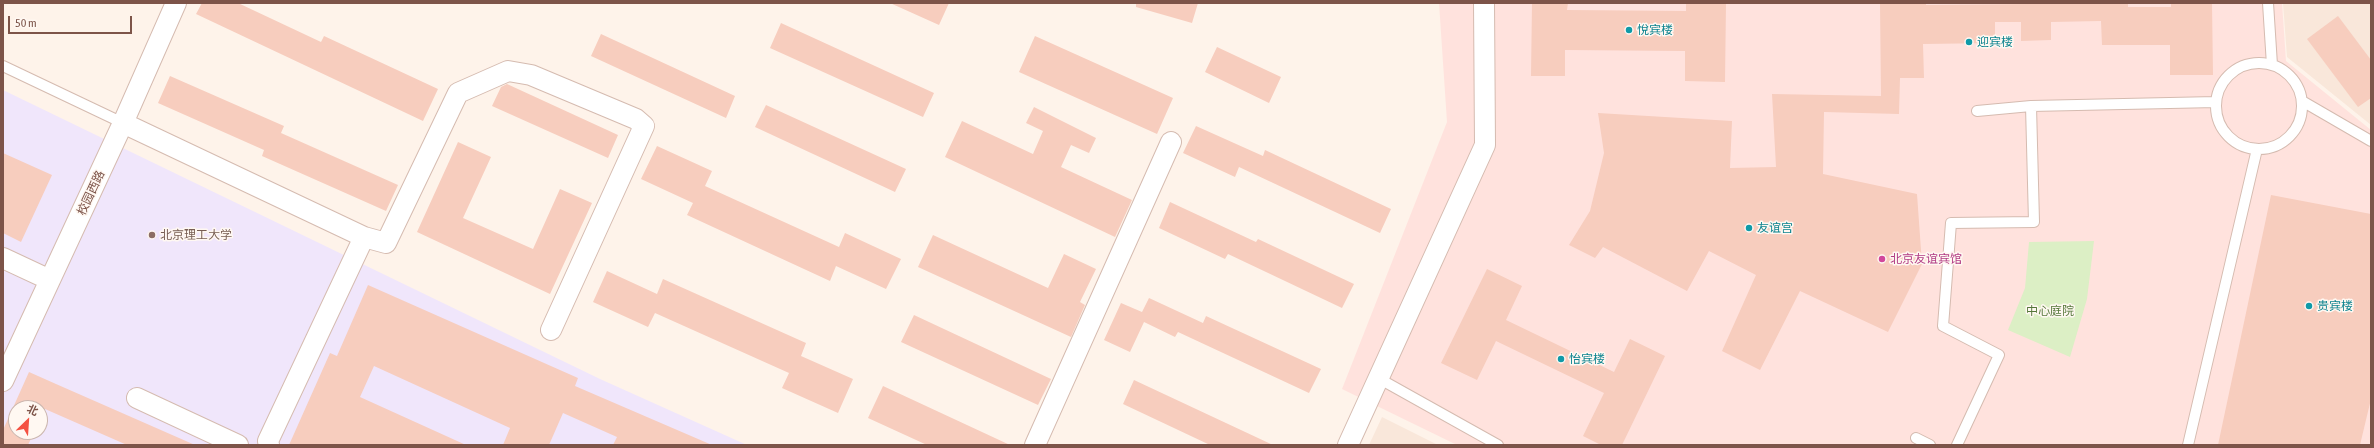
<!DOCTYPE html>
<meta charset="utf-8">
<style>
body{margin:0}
#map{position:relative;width:2374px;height:448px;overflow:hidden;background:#fef3ea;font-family:"Asap Condensed","Noto Sans SC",sans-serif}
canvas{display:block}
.frame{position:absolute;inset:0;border:4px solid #7d5449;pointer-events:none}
.north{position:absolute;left:8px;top:400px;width:40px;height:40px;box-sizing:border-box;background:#fff8f2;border:1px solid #cbb6ae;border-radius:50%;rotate:25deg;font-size:11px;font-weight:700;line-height:16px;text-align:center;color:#7d5449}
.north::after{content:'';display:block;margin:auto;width:14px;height:18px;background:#f45243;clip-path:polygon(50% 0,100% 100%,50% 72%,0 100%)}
.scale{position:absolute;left:8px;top:16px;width:124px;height:18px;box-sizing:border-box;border:2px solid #7d5449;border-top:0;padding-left:5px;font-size:12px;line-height:14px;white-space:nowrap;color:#7d5449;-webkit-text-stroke:3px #fff8f2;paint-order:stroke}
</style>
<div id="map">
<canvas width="2374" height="448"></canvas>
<div class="frame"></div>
<div class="north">北</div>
<div class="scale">50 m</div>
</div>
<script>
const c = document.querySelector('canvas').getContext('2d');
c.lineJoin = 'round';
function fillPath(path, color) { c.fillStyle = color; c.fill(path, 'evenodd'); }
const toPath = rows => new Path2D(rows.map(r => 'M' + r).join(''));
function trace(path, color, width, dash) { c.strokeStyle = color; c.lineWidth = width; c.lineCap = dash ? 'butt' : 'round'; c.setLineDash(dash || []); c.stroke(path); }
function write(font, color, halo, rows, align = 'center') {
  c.font = font + ' "Asap Condensed","Noto Sans SC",sans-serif'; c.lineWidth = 3; c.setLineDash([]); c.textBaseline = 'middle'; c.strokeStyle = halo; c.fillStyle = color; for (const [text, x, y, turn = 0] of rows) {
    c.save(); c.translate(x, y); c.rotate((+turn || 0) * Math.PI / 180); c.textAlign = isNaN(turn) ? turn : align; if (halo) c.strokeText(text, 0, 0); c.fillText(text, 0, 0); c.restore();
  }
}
fillPath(toPath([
 [2283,3,2371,3,2371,125,2287,57],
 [1382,417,1438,445,1369,445]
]), '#f9e7da');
fillPath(toPath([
 [1439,3,2282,3,2286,61,2371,130,2371,445,1457,445,1342,389,1447,122]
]), '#ffe2dd');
fillPath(toPath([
 [3,90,600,379,747,445,3,445],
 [16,408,40,408,40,432,16,432]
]), '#f0e6fb');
fillPath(toPath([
 [2094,241,2087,299,2070,357,2008,330,2025,288,2029,242]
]), '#dcefc5');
fillPath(toPath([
 [202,3,238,3,321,42,324,36,438,89,423,121,196,14],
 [890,3,949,3,939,25],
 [1136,3,1198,3,1192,23,1136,7],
 [1532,3,1568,3,1567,10,1686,11,1686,3,1726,3,1725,82,1685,81,1685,51,1565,50,1565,76,1531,76],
 [1880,3,1926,3,1926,5,2128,3,2128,7,2171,7,2171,3,2212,3,2213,75,2170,75,2170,45,2102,45,2101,21,2051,22,2051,40,2021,41,2021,22,1995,22,1995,43,1923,44,1924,78,1900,78,1899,114,1824,112,1823,174,1917,194,1922,264,1888,332,1800,291,1760,370,1722,351,1756,275,1709,251,1687,291,1603,247,1595,258,1569,245,1590,211,1604,153,1598,113,1732,121,1730,168,1776,167,1772,94,1881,96],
 [2338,16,2371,60,2371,98,2358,107,2307,39],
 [781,23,934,93,923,117,770,48],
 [601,34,735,96,726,118,591,56],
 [1035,36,1173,98,1157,134,1019,72],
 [1217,47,1281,77,1269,103,1205,72],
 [170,76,284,126,281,133,398,185,386,211,262,156,264,150,158,103],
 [507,84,618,135,608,158,492,106,501,87],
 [766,105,906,169,895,192,755,127],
 [1034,107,1096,138,1089,153,1071,145,1061,167,1132,200,1115,237,945,157,962,121,1033,154,1043,131,1026,123],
 [1196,126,1263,156,1265,150,1391,209,1380,233,1239,167,1235,177,1183,153],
 [458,142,491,157,463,218,533,249,560,189,592,203,550,294,417,232],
 [657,146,712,171,705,186,839,247,845,233,901,259,886,289,836,266,830,281,687,215,693,203,641,179],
 [3,153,52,175,21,242,3,233],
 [2271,195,2371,214,2371,399,2360,445,2218,445],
 [1170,202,1256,242,1258,239,1354,284,1342,308,1228,254,1225,259,1159,228],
 [933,235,1048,288,1064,254,1096,269,1080,302,1085,305,1071,337,918,267],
 [1487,269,1522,286,1506,320,1614,372,1630,339,1665,356,1622,445,1601,445,1583,436,1604,393,1496,341,1477,380,1441,363],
 [607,271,657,294,663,279,806,343,801,356,853,379,838,413,782,388,789,373,655,313,648,327,593,302],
 [368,285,578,378,575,386,712,445,613,445,617,437,563,413,549,445,503,445,510,428,374,366,360,397,466,445,289,445,330,353,337,356],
 [1149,298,1203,323,1206,316,1321,369,1309,393,1178,332,1175,337,1144,322,1130,352,1104,340,1121,303,1142,312],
 [914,315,1051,379,1038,405,901,342],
 [29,372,56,384,195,445,127,445,45,409,40,419,40,408,16,408,16,432,34,432,28,445,3,445,3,430],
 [1134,380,1273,445,1210,445,1123,404],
 [883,386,1010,445,927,445,868,418]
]), '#f7cdbe');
const lane = toPath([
 [2268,3,2272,65],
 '2216 106a43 43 0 1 1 86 0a43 43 0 1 1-86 0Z',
 [3,66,123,123],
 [2302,101,2371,141],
 [1977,111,2031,106],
 [1378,378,1498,445],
 [1916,438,1930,445],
 [1957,445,1999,355,1943,326,1951,223,2034,222,2031,106,2216,102],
 [2188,445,2257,149]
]);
const street = toPath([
 [123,123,364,237,268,441,269,445],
 [364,237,386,243,458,93,508,71,531,75,636,119,644,126,551,330],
 [3,258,50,280],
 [3,381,123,123,176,3],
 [137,398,238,445],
 [1035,445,1171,142],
 [1348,445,1485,145,1484,3]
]);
trace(lane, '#d5bbb0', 12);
trace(street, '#d5bbb0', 22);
trace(lane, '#fff', 10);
trace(street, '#fff', 20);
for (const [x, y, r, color] of [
 [1629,30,4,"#0f9aa8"],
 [1969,42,4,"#0f9aa8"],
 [1749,228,4,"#0f9aa8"],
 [152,235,4,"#8d6e63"],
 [1882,259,4,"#d1479c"],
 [2309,306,4,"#0f9aa8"],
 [1561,359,4,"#0f9aa8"]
]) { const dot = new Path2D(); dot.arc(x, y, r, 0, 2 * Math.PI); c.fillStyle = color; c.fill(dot); trace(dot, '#fff8f2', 1.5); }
write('12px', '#0d838f', '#fff8f2', [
 ["悅宾楼",1637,30],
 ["迎宾楼",1977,42],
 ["友谊宫",1757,228],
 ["贵宾楼",2317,306],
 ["怡宾楼",1569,359]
], 'left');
write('12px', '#7d5449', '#fff8f2', [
 ["校园西路",91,193,-65]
]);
write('12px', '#785e54', '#fff8f2', [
 ["北京理工大学",160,235]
], 'left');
write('12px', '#b23c85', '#fff8f2', [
 ["北京友谊宾馆",1890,259]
], 'left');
write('12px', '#55773a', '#fff8f2', [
 ["中心庭院",2050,311]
]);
</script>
